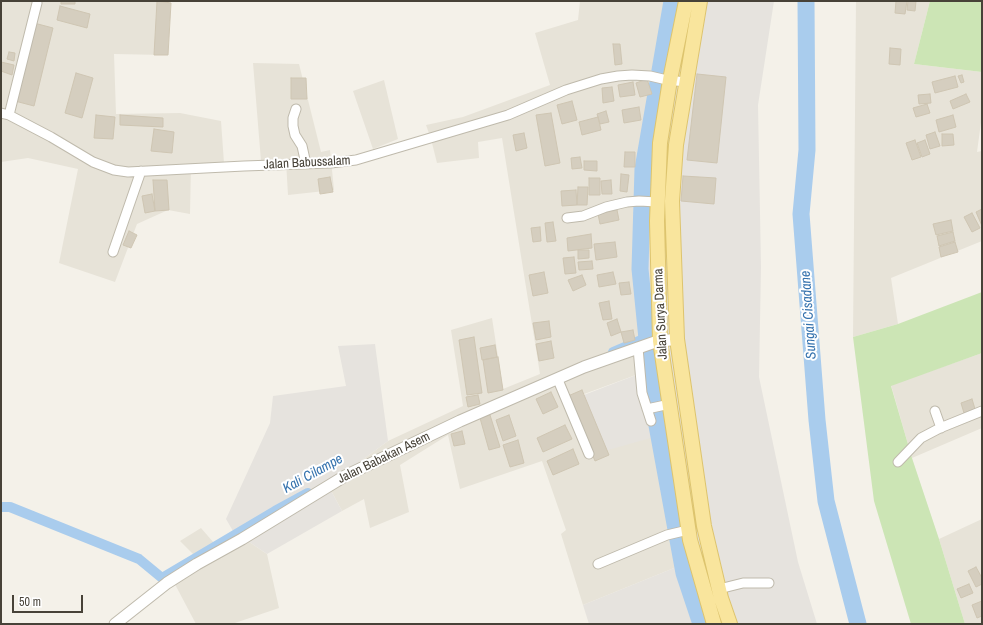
<!DOCTYPE html>
<style>
body{margin:0}
#map{position:relative;width:983px;height:625px;overflow:hidden;background:#f4f1e9;font-family:"Archivo Narrow",sans-serif}
canvas{display:block}
.frame{position:absolute;inset:0;border:2px solid #474238;pointer-events:none}
.scale{position:absolute;left:12px;top:595px;width:71px;height:18px;box-sizing:border-box;border:2px solid #474238;border-top:0;padding-left:5px;font-size:12px;line-height:14px;white-space:nowrap;color:#474238;-webkit-text-stroke:3px #fff;paint-order:stroke}
</style>
<div id="map">
<canvas width="983" height="625"></canvas>
<div class="frame"></div>
<div class="scale">50 m</div>
</div>
<script>
const c = document.querySelector('canvas').getContext('2d');
c.lineJoin = 'round';
function fillPath(path, color) { c.fillStyle = color; c.fill(path, 'evenodd'); }
const toPath = rows => new Path2D(rows.map(r => 'M' + r).join(''));
function trace(path, color, width, dash) { c.strokeStyle = color; c.lineWidth = width; c.lineCap = dash ? 'butt' : 'round'; c.setLineDash(dash || []); c.stroke(path); }
function write(font, color, halo, rows, align = 'center') {
  c.font = font + ' "Archivo Narrow",sans-serif'; c.lineWidth = 4; c.setLineDash([]); c.textBaseline = 'middle'; c.strokeStyle = halo; c.fillStyle = color; for (const [text, x, y, turn = 0] of rows) {
    c.save(); c.translate(x, y); c.rotate((+turn || 0) * Math.PI / 180); c.textAlign = isNaN(turn) ? turn : align; if (halo) c.strokeText(text, 0, 0); c.fillText(text, 0, 0); c.restore();
  }
}
fillPath(toPath([
 [1,1,169,1,165,55,114,54,116,114,180,113,221,121,224,163,191,164,190,214,168,210,137,224,115,282,59,263,78,169,28,158,1,162],
 [580,1,668,1,646,119,633,213,637,300,644,372,576,397,654,437,679,566,583,605,561,534,566,530,542,461,460,489,448,435,400,465,409,512,370,528,364,499,342,511,328,485,388,441,463,406,451,330,492,318,503,389,540,374,502,138,478,142,479,158,437,163,431,139,426,125,463,117,550,85,535,33,578,20],
 [856,1,930,1,914,64,982,72,982,115,977,152,982,151,982,241,891,278,898,324,853,337],
 [253,63,299,64,321,152,330,150,334,190,288,195,286,161,261,161],
 [384,80,398,139,373,149,353,91],
 [982,353,982,428,912,458,891,385],
 [982,519,982,624,965,624,939,539],
 [201,528,214,543,233,531,267,554,279,608,232,624,196,624,169,573,195,556,180,541]
]), '#e7e3d8');
fillPath(toPath([
 [668,1,774,1,758,105,761,267,759,377,798,562,817,624,589,624,583,605,679,566,654,437,601,452,576,398,644,372,637,300,633,213,645,119],
 [375,344,388,441,328,485,342,511,267,554,233,531,226,519,270,423,273,396,346,386,338,346]
]), '#e6e3de');
fillPath(toPath([
 [930,1,982,1,982,72,914,64],
 [982,292,982,353,891,386,912,458,939,539,965,624,911,624,874,501,853,337,898,324]
]), '#cce5b5');
trace(toPath([
 [613,352,648,337],
 [1,507,10,507,139,559,162,578,275,511,308,493]
]), '#a9cced', 10);
trace(toPath([
 [672,1,643,169,640,269,654,409,684,573,701,624],
 [806,1,807,150,801,214,817,420,826,501,858,624]
]), '#a9cced', 17);
const building = toPath([
 [61,1,75,1,75,4,61,4,61,1],
 [157,1,171,3,168,55,154,55,157,1],
 [896,1,907,1,905,14,895,13,896,1],
 [908,1,916,1,915,11,907,10,908,1],
 [60,6,90,14,87,28,57,20,60,6],
 [34,23,53,28,34,106,15,101,34,23],
 [613,44,620,44,622,64,615,65,613,44],
 [890,48,901,49,900,65,889,64,890,48],
 [9,52,15,53,14,61,7,59,9,52],
 [1,62,14,65,12,75,1,71,1,62],
 [76,73,93,78,82,118,65,113,76,73],
 [697,74,726,77,717,163,687,160,697,74],
 [962,75,964,82,961,83,958,76,962,75],
 [955,76,958,87,935,93,932,82,955,76],
 [291,78,306,78,307,99,291,99,291,78],
 [647,79,652,94,640,97,636,83,647,79],
 [633,82,635,95,620,97,618,85,633,82],
 [612,87,614,101,603,103,602,88,612,87],
 [930,94,931,103,919,104,918,95,930,94],
 [966,94,970,102,953,109,950,101,966,94],
 [572,101,577,120,562,124,557,105,572,101],
 [927,104,930,113,916,117,913,108,927,104],
 [639,107,641,120,624,123,622,110,639,107],
 [606,111,609,122,600,124,597,114,606,111],
 [551,113,560,163,545,166,536,115,551,113],
 [96,115,115,117,113,139,94,138,96,115],
 [120,115,163,118,163,127,120,125,120,115],
 [953,115,956,127,939,132,936,120,953,115],
 [598,117,601,130,582,135,579,122,598,117],
 [154,129,174,132,172,153,151,151,154,129],
 [935,132,940,146,930,149,926,135,935,132],
 [524,133,527,148,516,151,513,135,524,133],
 [942,134,953,134,954,145,942,146,942,134],
 [915,140,921,157,912,160,906,143,915,140],
 [925,140,930,154,922,157,917,143,925,140],
 [625,152,635,152,635,167,624,167,625,152],
 [580,157,582,168,572,169,571,158,580,157],
 [584,161,597,161,597,171,584,170,584,161],
 [621,174,629,175,627,192,620,191,621,174],
 [683,176,716,178,714,204,681,201,683,176],
 [330,177,333,192,320,194,318,179,330,177],
 [589,178,600,178,600,195,589,195,589,178],
 [153,180,167,180,169,210,155,211,153,180],
 [611,180,612,194,602,194,601,181,611,180],
 [578,187,588,187,587,205,577,205,578,187],
 [576,190,577,205,562,206,561,191,576,190],
 [152,194,155,211,145,213,142,196,152,194],
 [982,209,982,226,976,212,982,209],
 [617,210,619,220,600,224,598,214,617,210],
 [972,213,980,228,972,232,964,217,972,213],
 [951,220,953,231,936,235,933,224,951,220],
 [553,222,556,241,547,242,545,223,553,222],
 [540,227,541,241,533,242,531,228,540,227],
 [129,231,137,235,131,248,123,245,129,231],
 [953,232,955,241,939,246,937,236,953,232],
 [591,234,592,248,568,251,567,238,591,234],
 [615,242,617,257,596,260,594,244,615,242],
 [955,242,958,252,941,257,939,247,955,242],
 [578,250,589,250,589,258,578,259,578,250],
 [574,257,576,273,565,274,563,258,574,257],
 [592,261,593,269,579,270,578,262,592,261],
 [544,272,548,293,533,296,529,275,544,272],
 [613,272,616,284,599,287,597,275,613,272],
 [582,275,586,285,573,291,568,280,582,275],
 [629,282,631,294,621,295,619,283,629,282],
 [609,301,612,319,603,320,599,303,609,301],
 [617,319,621,332,611,336,607,323,617,319],
 [549,321,551,337,536,340,533,323,549,321],
 [633,330,635,340,624,343,621,332,633,330],
 [474,337,482,393,467,395,459,340,474,337],
 [551,341,554,358,539,361,536,344,551,341],
 [495,345,497,357,482,360,480,348,495,345],
 [498,357,503,390,488,393,483,360,498,357],
 [582,390,609,455,595,461,568,396,582,390],
 [551,392,558,407,543,414,536,399,551,392],
 [478,395,480,404,468,407,466,397,478,395],
 [972,399,975,409,964,413,961,403,972,399],
 [490,415,500,447,489,450,480,418,490,415],
 [509,415,516,436,503,441,496,420,509,415],
 [565,425,572,439,543,452,537,438,565,425],
 [462,431,465,444,454,446,451,434,462,431],
 [518,440,524,463,510,467,503,445,518,440],
 [573,449,579,464,553,475,547,461,573,449],
 [976,567,982,578,982,584,976,587,968,571,976,567],
 [969,584,973,593,961,598,957,589,969,584],
 [982,601,982,616,977,618,972,605,982,601]
]);
fillPath(building, '#d5cebf');
trace(building, '#cfc6b3', 1);
const minor = toPath([
 [296,109,293,118,293,126,295,135,302,146,306,164],
 [1,113,9,115,51,137,93,162,114,170,128,172,244,166,331,163,356,160,508,115,566,90,601,79,618,76,632,75,650,76,667,80,686,82],
 [9,115,37,3],
 [567,218,583,216,606,207,627,202,639,201,657,202],
 [113,252,141,171],
 [638,348,642,393,651,421],
 [558,380,589,454],
 [647,409,670,404],
 [935,411,941,428],
 [898,462,921,438,940,428,982,411],
 [598,564,667,535,688,530],
 [719,589,743,583,769,583]
]);
const tertiary = toPath([
 [115,624,167,583,197,564,242,539,345,476,460,421,584,367,655,342,677,339]
]);
const primary = toPath([
 [686,1,670,80,660,143,657,221,660,341,690,540,714,624],
 [700,1,676,145,672,201,677,339,704,526,721,598,730,624]
]);
trace(minor, '#bfbaac', 11);
trace(tertiary, '#bfbaac', 13);
trace(primary, '#ddc46e', 16);
trace(minor, '#fff', 9);
trace(tertiary, '#fff', 11);
trace(primary, '#f9e59d', 14);
write('13px', '#474238', '#fff', [
 ["Jalan Babussalam",307,163,-3],
 ["Jalan Surya Darma",661,314,-93],
 ["Jalan Babakan Asem",384,458,-26]
]);
write('italic 14px', '#3673ae', '#fff', [
 ["Sungai Cisadane",809,315,-94],
 ["Kali Cilampe",313,474,-29]
]);
</script>
